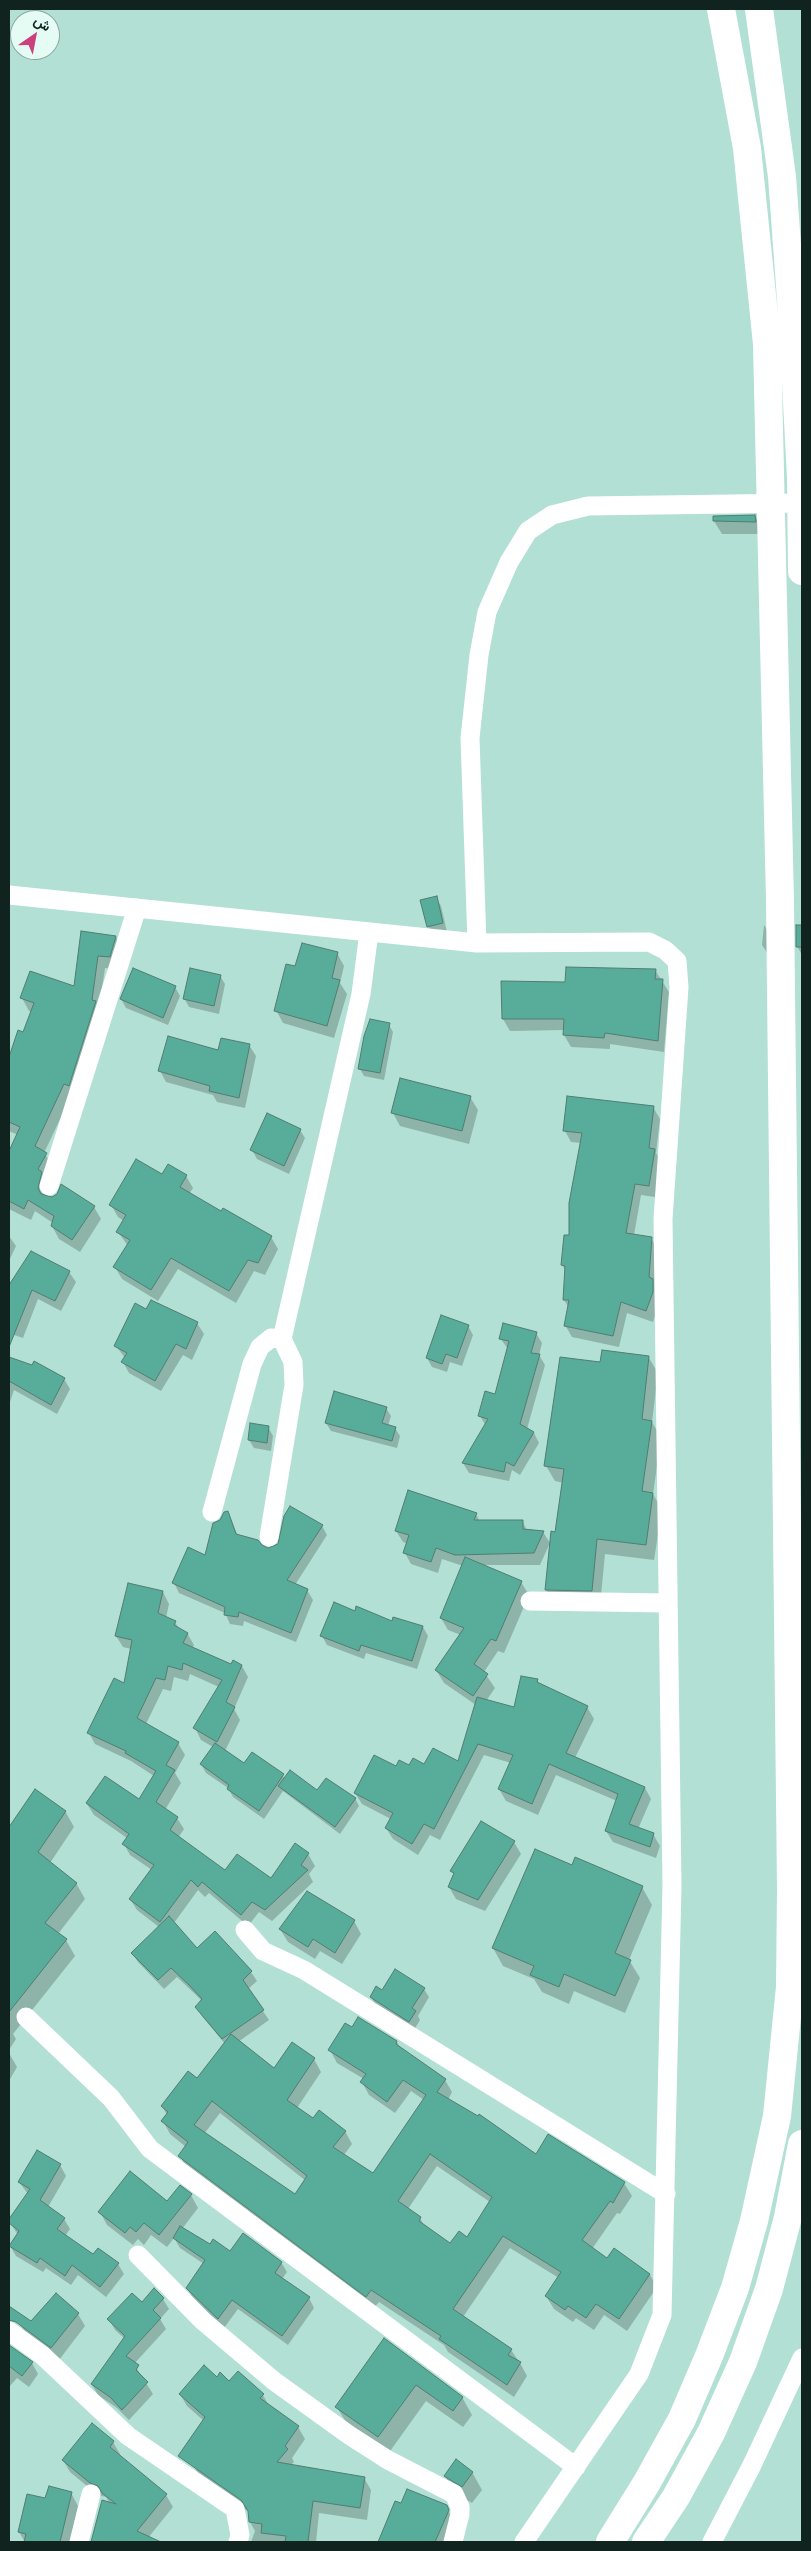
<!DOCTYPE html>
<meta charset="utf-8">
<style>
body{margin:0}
#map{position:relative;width:811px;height:2551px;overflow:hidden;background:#b2e0d4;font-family:Lora,Vazirmatn,serif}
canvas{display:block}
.frame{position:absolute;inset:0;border:10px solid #11231f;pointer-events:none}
.north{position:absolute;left:10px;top:10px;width:50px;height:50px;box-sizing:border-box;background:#e5fcf5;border:1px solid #90a59f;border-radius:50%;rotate:33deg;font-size:14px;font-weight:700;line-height:20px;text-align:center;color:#11231f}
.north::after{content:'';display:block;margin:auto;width:18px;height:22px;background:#ca417d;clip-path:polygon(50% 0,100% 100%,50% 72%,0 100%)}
</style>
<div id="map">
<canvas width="811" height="2551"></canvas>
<div class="frame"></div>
<div class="north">ش</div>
</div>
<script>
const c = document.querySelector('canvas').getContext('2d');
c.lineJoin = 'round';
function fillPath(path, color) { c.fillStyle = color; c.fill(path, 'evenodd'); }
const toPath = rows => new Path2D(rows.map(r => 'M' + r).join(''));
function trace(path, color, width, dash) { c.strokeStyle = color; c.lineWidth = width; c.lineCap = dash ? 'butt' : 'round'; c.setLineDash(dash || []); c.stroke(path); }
fillPath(toPath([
 [755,516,762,529,762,534,722,534,714,521],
 [436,898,441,906,447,932,433,935,428,926],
 [764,925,769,933,768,954,762,945],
 [797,926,802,926,802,955,797,946],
 [82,933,116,937,123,949,116,969,105,968,99,1009,71,1096,44,1153,53,1166,46,1196,94,1207,101,1219,80,1252,59,1239,52,1226,53,1223,35,1211,31,1220,9,1209,9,1154,18,1135,9,1131,9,1087,12,1080,9,1074,9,1061,19,1032,24,1034,32,1012,29,1011,22,998,75,988],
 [337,953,344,966,340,983,347,994,334,1038,283,1023,276,1010,296,968],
 [655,970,669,992,664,1052,610,1044,610,1049,571,1047,564,1035,565,1030,510,1031,503,1019,503,983,567,983],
 [220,976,225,984,219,1014,189,1007,184,998],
 [175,987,180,996,168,1025,126,1008,121,999],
 [389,1025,393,1032,384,1080,364,1076,360,1069],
 [249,1045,256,1056,245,1108,217,1102,213,1095,166,1082,160,1071,219,1052],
 [470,1097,478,1110,469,1144,400,1126,393,1113],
 [653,1107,660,1119,656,1153,661,1162,655,1197,641,1195,634,1235,651,1238,658,1250,659,1304,653,1322,627,1313,619,1347,572,1337,565,1325,569,1308,564,1300,566,1271,562,1265,570,1237,582,1143,571,1142,565,1131],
 [300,1130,305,1138,289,1174,257,1159,252,1150],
 [163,1176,186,1176,193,1188,189,1194,271,1237,278,1249,265,1275,254,1271,236,1303,178,1269,158,1301,122,1279,115,1267,128,1246,118,1232,124,1221,118,1217,111,1205],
 [9,1236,16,1246,9,1261],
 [31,1253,69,1272,76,1282,61,1311,38,1299,23,1338,14,1335,9,1347,9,1288],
 [146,1310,197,1323,204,1334,192,1360,183,1355,161,1391,129,1373,123,1362,125,1358,116,1346],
 [468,1326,473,1335,462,1366,450,1362,447,1372,432,1367,427,1358],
 [536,1333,542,1343,539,1355,545,1365,527,1429,534,1433,539,1443,520,1475,512,1470,509,1481,469,1473,463,1463,486,1426,480,1416,496,1395,508,1349,500,1338],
 [9,1358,64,1379,70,1389,57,1414,14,1390,9,1405],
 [649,1358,658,1373,652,1422,661,1438,653,1494,662,1510,654,1560,605,1554,600,1606,556,1605,546,1590,564,1483,555,1481,546,1466,601,1363],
 [386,1408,391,1416,388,1426,395,1428,400,1436,397,1448,331,1431,326,1423],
 [268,1427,273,1436,271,1451,254,1448,249,1440],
 [228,1512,238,1536,268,1549,322,1526,327,1535,295,1585,307,1590,313,1600,296,1642,244,1621,243,1626,230,1624,225,1613,179,1593,174,1583,206,1556,220,1521],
 [476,1514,480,1522,522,1521,527,1530,543,1532,550,1543,540,1565,482,1565,521,1582,529,1595,504,1653,498,1651,484,1672,495,1688,486,1701,515,1709,537,1680,540,1685,587,1707,594,1719,575,1758,645,1788,651,1799,638,1829,653,1834,660,1846,656,1858,613,1842,606,1831,617,1801,556,1775,538,1815,506,1801,499,1789,511,1763,484,1755,440,1840,430,1835,418,1855,393,1839,386,1828,391,1819,362,1804,355,1793,396,1768,459,1763,476,1705,444,1683,436,1670,461,1635,448,1630,441,1618,463,1566,442,1559,438,1573,411,1564,405,1553,408,1544,403,1542,396,1531],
 [163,1592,169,1604,166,1618,175,1622,179,1629,187,1633,194,1645,192,1649,231,1666,242,1666,248,1677,234,1709,240,1720,225,1751,245,1765,253,1754,285,1778,317,1792,355,1798,359,1806,340,1834,283,1791,264,1819,233,1797,228,1788,206,1773,201,1764,213,1747,201,1740,195,1728,219,1687,190,1674,188,1681,174,1677,171,1691,163,1689,146,1724,178,1743,185,1755,175,1773,181,1783,165,1810,177,1818,184,1829,178,1838,225,1872,271,1880,308,1854,315,1866,309,1874,313,1882,272,1921,259,1912,248,1926,209,1893,205,1897,198,1890,174,1923,197,1950,215,1933,251,1972,257,1981,248,1989,269,2020,238,2042,274,2070,314,2059,321,2072,297,2108,313,2119,345,2131,352,2144,344,2155,374,2175,424,2100,411,2091,395,2113,369,2095,362,2082,364,2079,337,2063,330,2050,352,2028,397,2042,401,2049,445,2080,452,2092,448,2100,536,2156,624,2183,632,2196,620,2214,617,2213,592,2249,608,2259,650,2275,657,2287,627,2331,604,2315,594,2330,576,2318,573,2322,554,2309,546,2296,559,2278,510,2248,463,2317,511,2350,520,2363,527,2376,514,2397,448,2352,444,2345,379,2302,374,2308,187,2169,180,2156,186,2147,170,2134,163,2121,167,2115,162,2106,197,2080,225,2044,202,2016,196,2007,202,2001,196,1995,177,1977,164,1989,138,1962,132,1953,159,1927,137,1910,130,1899,152,1870,130,1855,124,1844,127,1838,94,1815,87,1804,139,1801,154,1776,131,1761,95,1744,89,1733,125,1685,131,1649,123,1647,116,1636],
 [220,2113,306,2181,295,2195,204,2134],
 [437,2166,490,2202,468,2239,450,2245,425,2227,420,2218,408,2209],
 [355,1612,393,1623,423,1627,428,1636,417,1669,366,1653,364,1659,327,1645,322,1636],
 [35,1791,65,1811,74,1827,50,1863,76,1883,85,1899,58,1934,66,1940,75,1956,13,2034,16,2039,9,2050,9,1829],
 [481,1822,514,1842,521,1854,485,1911,456,1899,449,1887,454,1875,452,1871],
 [576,1859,642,1887,652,1905,629,1960,640,1978,625,2013,574,1991,569,2004,542,1992,534,1979,503,1966,493,1948,573,1867],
 [354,1921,361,1934,342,1964,320,1951,315,1959,288,1942,280,1929],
 [424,1989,429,1997,418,2016,420,2020,414,2030,376,2006,371,1997,383,1992],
 [9,2053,17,2067,9,2081],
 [37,2151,60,2165,66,2176,48,2207,64,2219,70,2229,65,2236,94,2255,118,2264,124,2274,106,2297,78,2275,71,2285,46,2268,43,2272,16,2256,10,2246,18,2235,9,2221,28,2194,19,2182],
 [191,2195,198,2208,182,2229,210,2245,230,2253,281,2262,287,2272,282,2279,309,2298,314,2308,288,2345,238,2309,224,2328,193,2298,187,2288,204,2264,180,2248,174,2238,167,2247,151,2235,144,2245,138,2239,133,2245,107,2225,100,2212,168,2203],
 [56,2295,78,2314,85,2326,59,2360,27,2336,20,2324,31,2323],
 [163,2299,169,2309,160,2319,166,2329,134,2364,153,2394,129,2420,117,2408,98,2395,92,2385,125,2339,115,2330,109,2319,142,2303],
 [385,2340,462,2397,472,2415,463,2427,426,2401,388,2454,347,2424,337,2407],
 [9,2346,32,2363,38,2374,29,2387,17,2378,9,2387],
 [217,2378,263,2395,269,2406,298,2427,305,2439,292,2458,294,2462,291,2465,364,2478,371,2490,367,2520,319,2513,316,2542,251,2542,255,2531,250,2522,249,2512,201,2479,194,2466,204,2421,187,2406,180,2394],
 [113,2442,120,2454,119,2456,166,2495,173,2507,148,2538,153,2542,91,2542,103,2502,110,2504,106,2497,98,2495,70,2472,63,2460],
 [472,2472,482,2490,472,2503,455,2494,445,2476],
 [71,2493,78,2506,70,2542,25,2542,19,2532,46,2500],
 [396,2502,402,2505,446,2506,452,2518,446,2542,380,2542]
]), '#0003');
const building = toPath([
 [755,515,756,522,713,521,713,516,755,515],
 [437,896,443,923,427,927,420,900,437,896],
 [796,925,802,925,802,947,796,947,796,925],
 [81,931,116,936,110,957,98,956,92,1000,96,1001,69,1086,64,1084,35,1146,47,1153,38,1169,42,1172,38,1188,41,1194,52,1197,57,1194,61,1184,95,1206,72,1240,51,1226,54,1216,28,1200,24,1209,9,1201,9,1151,20,1127,9,1122,9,1057,18,1030,23,1032,34,1003,20,998,30,971,74,986,81,931],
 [302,943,338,952,332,978,340,980,327,1026,274,1011,286,964,295,966,302,943],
 [566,967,656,969,655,979,663,979,658,1041,605,1033,604,1038,563,1035,564,1019,502,1019,501,981,565,982,566,967],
 [133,968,176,986,163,1018,120,999,133,968],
 [190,968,221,975,214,1006,183,999,190,968],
 [370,1019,390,1023,380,1073,358,1069,364,1036,370,1019],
 [168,1036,218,1050,221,1038,250,1044,239,1098,209,1091,210,1086,158,1071,168,1036],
 [400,1078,471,1096,462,1131,391,1113,400,1078],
 [567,1096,654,1106,649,1148,655,1149,649,1186,635,1184,626,1233,652,1237,649,1277,653,1279,653,1292,646,1311,621,1302,613,1336,564,1326,569,1300,563,1300,565,1266,561,1265,564,1235,569,1235,569,1203,582,1133,563,1131,567,1096],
 [267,1113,301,1129,284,1166,250,1150,267,1113],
 [136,1159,162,1174,168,1164,187,1175,180,1187,221,1211,223,1208,272,1236,258,1263,248,1260,229,1291,171,1258,151,1290,113,1267,130,1240,116,1232,126,1215,109,1205,136,1159],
 [31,1251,70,1271,55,1301,32,1290,9,1347,9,1285,31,1251],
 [151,1300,198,1322,186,1349,176,1344,155,1381,121,1362,127,1353,114,1346,135,1303,146,1309,151,1300],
 [441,1315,469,1325,457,1358,446,1354,442,1364,426,1358,441,1315],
 [503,1323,537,1332,531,1353,540,1354,520,1424,534,1432,514,1466,506,1462,504,1472,462,1463,488,1419,478,1416,485,1391,495,1394,509,1341,499,1339,503,1323],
 [602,1350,649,1356,642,1419,652,1421,642,1491,653,1493,646,1545,597,1539,592,1591,545,1590,551,1531,555,1532,564,1469,544,1466,560,1357,600,1362,602,1350],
 [9,1357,32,1365,34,1361,65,1378,51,1405,9,1381,9,1357],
 [334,1391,387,1407,382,1423,396,1427,392,1441,325,1423,334,1391],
 [250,1423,269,1426,267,1443,248,1440,250,1423],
 [408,1490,477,1513,474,1520,523,1520,523,1529,544,1531,534,1553,455,1555,436,1548,431,1562,403,1553,409,1535,395,1531,408,1490],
 [290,1506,323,1525,287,1580,308,1589,291,1633,239,1612,238,1617,224,1615,225,1607,172,1583,188,1547,205,1555,213,1523,220,1520,224,1512,228,1511,236,1534,258,1540,262,1545,268,1548,278,1544,284,1516,290,1506],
 [465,1557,522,1581,496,1641,491,1639,474,1664,488,1674,473,1696,435,1670,464,1628,440,1618,465,1557],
 [128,1583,163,1591,158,1613,176,1621,174,1625,188,1633,183,1643,231,1664,233,1660,242,1665,226,1702,235,1707,217,1742,193,1728,222,1680,183,1663,182,1670,168,1666,165,1680,156,1678,137,1718,179,1742,166,1765,175,1770,156,1802,178,1817,170,1830,225,1870,237,1854,271,1878,295,1843,309,1853,301,1865,308,1870,265,1910,252,1902,241,1915,202,1882,198,1887,191,1880,160,1922,129,1899,154,1865,122,1844,129,1834,86,1803,105,1776,139,1799,156,1771,125,1753,126,1751,87,1733,114,1678,124,1683,132,1640,115,1636,128,1583],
 [334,1602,355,1611,356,1606,392,1621,393,1617,423,1626,412,1661,361,1645,359,1651,320,1636,334,1602],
 [521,1676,538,1679,537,1682,588,1706,566,1753,645,1787,629,1824,654,1833,650,1847,605,1831,618,1794,549,1764,532,1804,498,1789,513,1755,478,1744,434,1829,424,1824,412,1844,385,1828,393,1813,354,1793,374,1755,396,1766,399,1760,409,1765,413,1758,424,1764,433,1748,458,1761,477,1697,514,1707,521,1676],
 [215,1743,244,1763,252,1752,284,1774,259,1811,227,1789,229,1785,200,1764,215,1743],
 [290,1770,317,1790,326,1778,356,1798,335,1827,278,1786,290,1770],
 [35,1789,66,1811,38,1852,77,1883,45,1923,67,1939,9,2012,9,1827,35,1789],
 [481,1821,515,1841,478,1900,448,1887,454,1873,450,1871,481,1821],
 [535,1849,572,1865,575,1857,643,1886,615,1953,631,1960,615,1996,564,1974,559,1987,530,1975,534,1966,492,1948,535,1849],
 [307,1891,355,1920,335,1953,313,1939,308,1947,279,1929,307,1891],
 [169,1916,197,1948,215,1931,252,1971,243,1980,264,2010,222,2039,195,2007,202,1999,189,1985,171,1968,158,1980,131,1953,169,1916],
 [395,1969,425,1988,412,2008,416,2011,409,2022,370,1997,376,1986,382,1990,395,1969],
 [358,2017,397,2041,396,2044,446,2079,437,2092,478,2116,479,2114,536,2154,548,2134,625,2182,613,2203,610,2201,582,2240,607,2258,614,2248,650,2274,619,2319,596,2304,586,2318,568,2306,565,2310,545,2296,561,2272,503,2236,453,2309,512,2349,508,2355,521,2362,507,2385,439,2339,441,2336,371,2290,366,2297,178,2156,188,2142,161,2121,168,2112,161,2106,188,2071,197,2078,231,2034,274,2068,292,2042,315,2058,287,2100,313,2118,319,2110,346,2131,333,2147,373,2173,426,2095,403,2080,387,2102,360,2082,366,2074,328,2050,345,2023,352,2027,358,2017],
 [212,2101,307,2176,295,2194,194,2125,212,2101],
 [430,2154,492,2197,467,2237,459,2231,450,2243,419,2221,421,2217,398,2201,430,2154],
 [37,2150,61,2164,40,2200,65,2218,57,2229,93,2254,98,2248,119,2263,100,2287,72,2265,65,2276,40,2258,37,2263,9,2246,19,2231,9,2223,9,2219,30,2189,18,2182,37,2150],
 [130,2171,167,2201,180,2185,192,2194,159,2235,144,2223,136,2232,130,2227,125,2233,98,2212,130,2171],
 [180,2226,210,2244,213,2239,230,2251,243,2233,282,2262,275,2273,310,2297,282,2336,232,2300,218,2319,186,2288,205,2260,173,2238,180,2226],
 [154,2288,164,2298,153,2310,161,2318,126,2356,139,2365,136,2370,148,2382,122,2410,110,2397,91,2384,125,2336,107,2319,132,2293,142,2302,154,2288],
 [56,2293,79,2313,51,2348,16,2322,9,2320,9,2306,31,2321,56,2293],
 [384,2338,463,2397,453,2411,416,2385,378,2437,335,2407,384,2338],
 [9,2345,33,2362,22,2376,9,2366,9,2345],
 [204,2365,217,2377,220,2372,229,2381,238,2371,264,2394,260,2398,299,2426,285,2446,288,2449,277,2462,365,2477,360,2508,313,2501,308,2542,285,2542,286,2536,261,2533,262,2524,249,2522,248,2511,241,2500,178,2456,205,2417,179,2394,204,2365],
 [92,2423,114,2441,110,2447,167,2494,137,2531,161,2542,91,2542,102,2500,116,2504,102,2493,98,2486,90,2483,62,2460,92,2423],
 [456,2459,473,2472,462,2487,444,2476,456,2459],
 [49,2486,72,2492,60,2542,24,2542,26,2534,18,2532,27,2494,45,2498,49,2486],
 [407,2489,447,2505,449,2510,435,2542,378,2542,395,2501,401,2503,407,2489]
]);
fillPath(building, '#57ad9a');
trace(building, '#517c72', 1);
trace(toPath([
 [9,895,477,943,649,942,665,950,677,961,679,987,663,1219,672,1885,662,2315,639,2374,524,2542],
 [477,943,470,738,479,655,487,612,509,562,528,531,552,515,588,506,802,503],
 [49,1186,137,908],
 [282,1339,361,994,369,932],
 [212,1512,252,1364,260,1347,271,1338,282,1339,293,1362,294,1385,269,1537],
 [530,1601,667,1603],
 [245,1930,263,1951,304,1970,666,2194],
 [26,2017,111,2098,150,2149,576,2467],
 [138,2255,203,2321,274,2381,349,2435,388,2460,454,2494,460,2507,460,2514,453,2542],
 [9,2331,42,2355,128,2436,235,2509,240,2535,238,2542],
 [79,2542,91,2494],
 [712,2542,752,2465,802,2358]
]), '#fff', 19);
trace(toPath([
 [759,9,782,177,793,327,801,478,802,571],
 [610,2542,646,2484,682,2419,709,2356,735,2288,754,2221,777,2116,790,1987,791,1889,780,901,767,344,747,148,721,9],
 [646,2542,676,2497,711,2433,743,2362,769,2289,788,2217,802,2144]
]), '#fff', 28);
</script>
